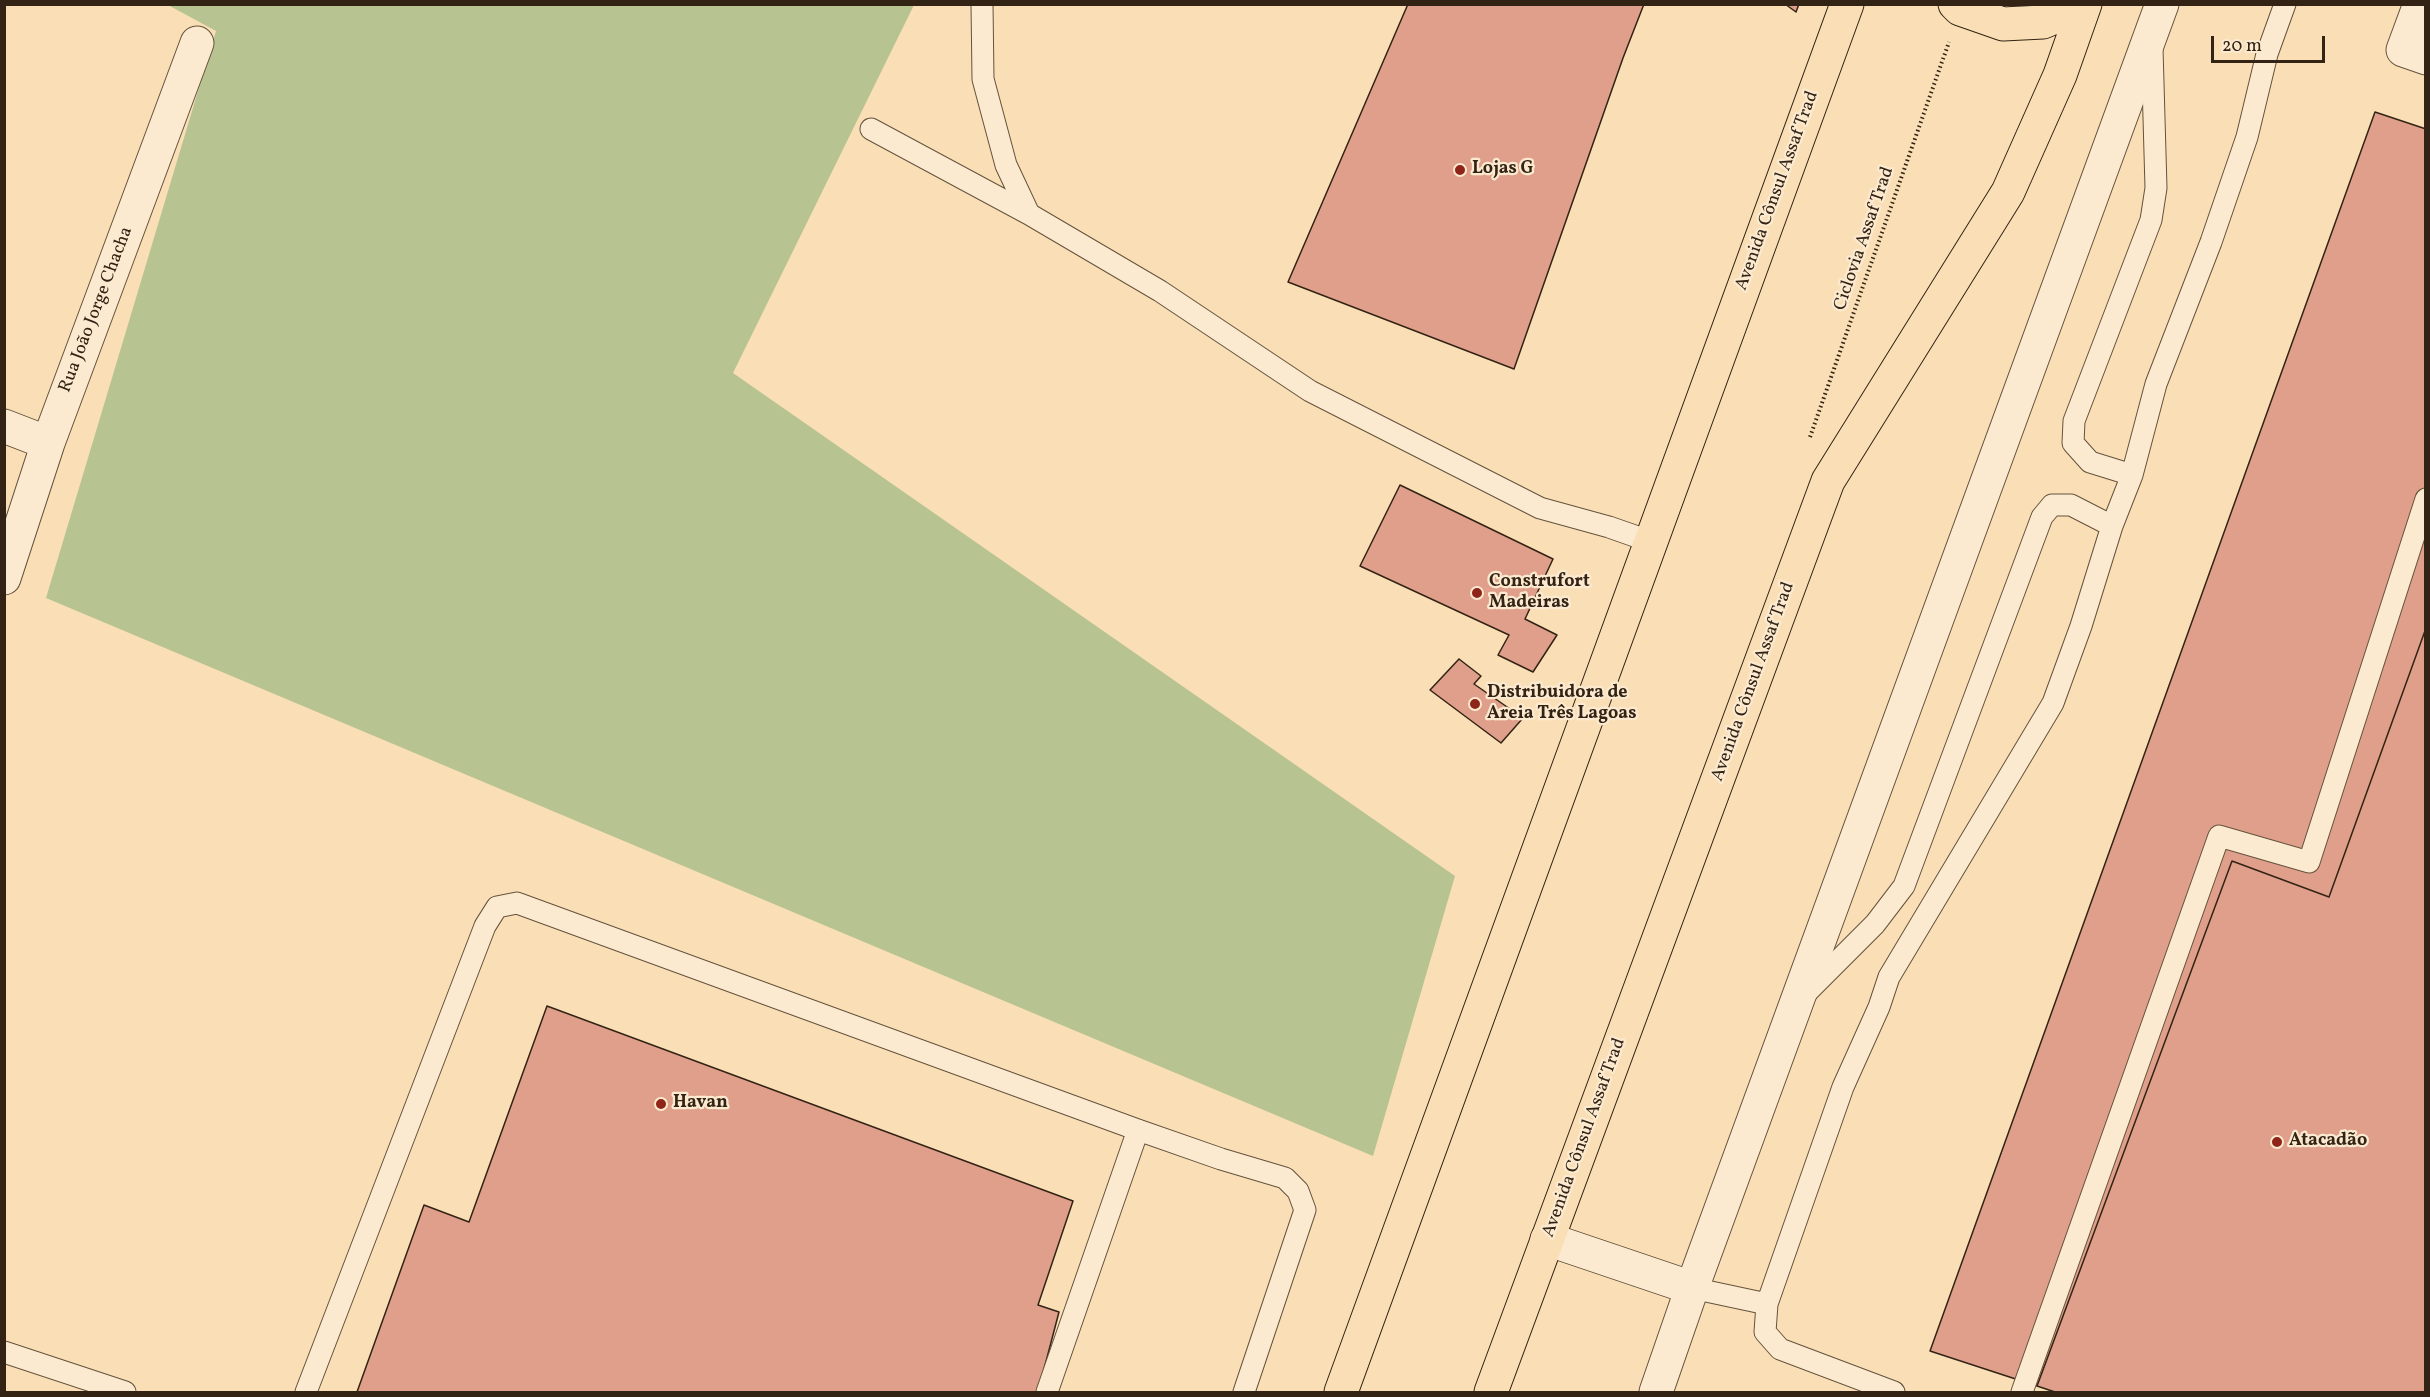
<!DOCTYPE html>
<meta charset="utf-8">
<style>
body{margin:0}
#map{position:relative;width:2430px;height:1397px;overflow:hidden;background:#fadfb6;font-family:Vollkorn,serif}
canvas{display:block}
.frame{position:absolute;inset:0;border:6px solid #322314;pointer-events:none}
.scale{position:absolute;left:2211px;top:36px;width:114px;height:27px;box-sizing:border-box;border:3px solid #322314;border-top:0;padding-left:8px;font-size:18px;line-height:21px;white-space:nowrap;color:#322314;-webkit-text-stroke:4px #fcead0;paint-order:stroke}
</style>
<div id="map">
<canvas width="2430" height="1397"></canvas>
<div class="frame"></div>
<div class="scale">20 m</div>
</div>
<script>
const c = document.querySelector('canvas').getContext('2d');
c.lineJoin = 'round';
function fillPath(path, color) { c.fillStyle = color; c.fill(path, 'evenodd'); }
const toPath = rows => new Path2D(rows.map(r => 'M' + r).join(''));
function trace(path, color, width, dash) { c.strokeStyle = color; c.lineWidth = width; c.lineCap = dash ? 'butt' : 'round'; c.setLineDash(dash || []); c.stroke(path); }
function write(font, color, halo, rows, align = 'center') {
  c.font = font + ' Vollkorn,serif'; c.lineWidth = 4.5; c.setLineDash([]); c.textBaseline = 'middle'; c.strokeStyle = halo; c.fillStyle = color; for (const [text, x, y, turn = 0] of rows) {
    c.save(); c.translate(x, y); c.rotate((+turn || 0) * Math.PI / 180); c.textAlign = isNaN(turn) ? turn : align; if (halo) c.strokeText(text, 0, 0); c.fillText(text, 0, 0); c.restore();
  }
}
fillPath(toPath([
 [168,5,914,5,733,373,1455,876,1373,1156,46,598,216,31]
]), '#b8c392');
const building = toPath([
 [1408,4,1644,4,1623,58,1514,369,1288,282,1408,4],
 [1785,4,1799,4,1796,12,1785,4],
 [2375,112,2426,129,2426,628,2329,897,2232,861,2037,1386,1930,1351,2375,112],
 [1400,485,1553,559,1525,619,1557,635,1533,672,1498,655,1509,635,1360,566,1400,485],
 [2426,628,2426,1392,2055,1392,2037,1386,2232,861,2329,897,2426,628],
 [1459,659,1481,676,1474,684,1523,718,1501,743,1430,690,1459,659],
 [547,1006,1073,1201,1038,1305,1059,1312,1038,1392,357,1392,424,1205,469,1222,547,1006]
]);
fillPath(building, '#df9f8a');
trace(building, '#322314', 1.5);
const service = toPath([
 [982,4,983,79,1006,165,1029,214],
 [871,129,1029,214,1160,291,1310,391,1540,508,1609,527,1649,541],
 [2132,475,2090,462,2073,443,2074,421,2151,220,2156,188,2152,48],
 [1805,994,1875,924,1904,886,2042,517,2052,505,2071,505,2112,526],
 [1692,1288,1767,1304],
 [4,1352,125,1392],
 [306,1392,485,926,497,907,517,903,1138,1130,1221,1159,1285,1178,1298,1191,1305,1210,1244,1392],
 [1047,1392,1138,1130],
 [1894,1392,1780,1349,1765,1332,1767,1304,1843,1087,1879,1007,1889,977,2053,703,2081,626,2112,526,2132,475,2156,384,2211,242,2247,137,2267,54,2285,4],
 [2022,1392,2219,836,2309,862,2426,499]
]);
const minor = toPath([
 [2420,4,2403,50,2426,58],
 [4,426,48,443],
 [4,578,48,443,197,43],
 [1547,1239,1692,1288],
 [1656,1392,1692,1288,2162,4]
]);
const primary = toPath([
 [1955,4,1960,9,2003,24,2043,22,2085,4],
 [1341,1392,1847,4],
 [1491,1392,1828,481,2008,192,2060,75,2085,4]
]);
trace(service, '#64523c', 23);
trace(minor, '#64523c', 35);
trace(primary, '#322314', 35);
trace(toPath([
 [1810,437,1949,42]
]), '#322314', 4, [1.5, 3]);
trace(service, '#fcead0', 21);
trace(minor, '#fcead0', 33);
trace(primary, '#fadfb6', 33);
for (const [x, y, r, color] of [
 [1460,170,6,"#8f2418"],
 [1477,593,6,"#8f2418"],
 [1475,704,6,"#8f2418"],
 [661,1104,6,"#8f2418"],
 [2277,1142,6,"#8f2418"]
]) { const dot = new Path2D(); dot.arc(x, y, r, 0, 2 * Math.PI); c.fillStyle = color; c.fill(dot); trace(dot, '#fcead0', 2); }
write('bold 18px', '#322314', '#fcead0', [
 ["Lojas G",1472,170],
 ["Construfort",1489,583],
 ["Madeiras",1489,604],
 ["Distribuidora de",1487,694],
 ["Areia Três Lagoas",1487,715],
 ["Havan",673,1104],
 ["Atacadão",2289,1142]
], 'left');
write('18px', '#322314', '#fcead0', [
 ["Avenida Cônsul Assaf Trad",1778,191,-70],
 ["Ciclovia Assaf Trad",1865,239,-71],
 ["Rua João Jorge Chacha",97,310,-69],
 ["Avenida Cônsul Assaf Trad",1754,682,-70],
 ["Avenida Cônsul Assaf Trad",1585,1138,-70]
]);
</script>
